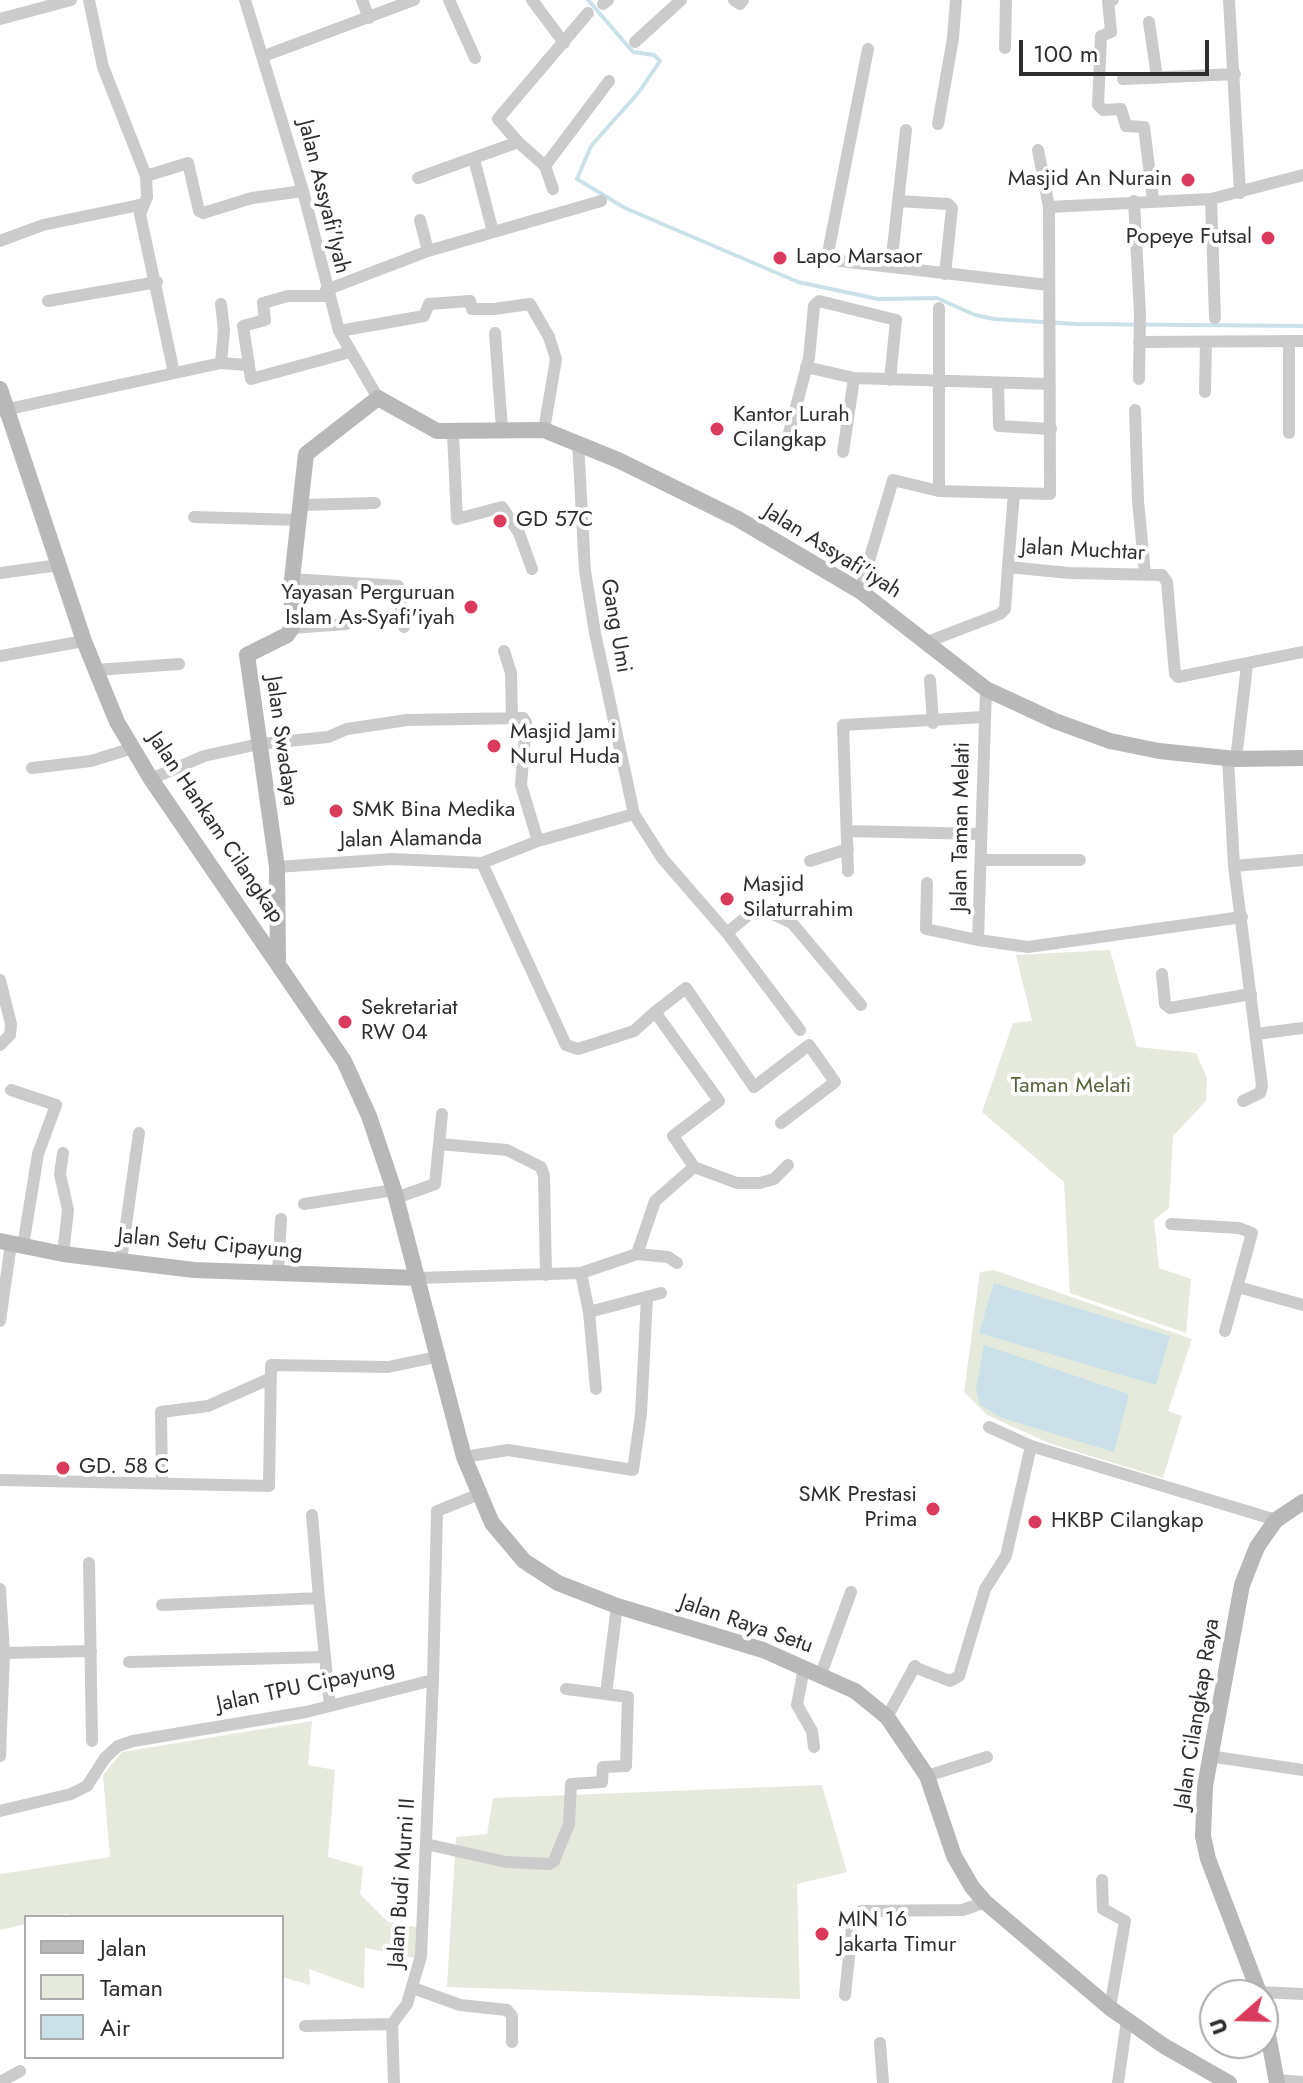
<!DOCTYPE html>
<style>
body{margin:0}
#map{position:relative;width:1303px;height:2083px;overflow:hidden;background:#fff;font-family:Jost,sans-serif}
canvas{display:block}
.legend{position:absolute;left:24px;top:1915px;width:260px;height:144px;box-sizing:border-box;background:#fff;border:2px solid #ababab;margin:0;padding:10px 14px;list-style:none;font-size:24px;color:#2e2e2e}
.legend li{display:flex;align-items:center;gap:16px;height:40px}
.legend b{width:40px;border:2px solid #ababab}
.north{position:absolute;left:1199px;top:1979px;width:80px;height:80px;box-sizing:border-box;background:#fff;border:2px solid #ababab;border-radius:50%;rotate:250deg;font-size:22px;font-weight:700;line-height:32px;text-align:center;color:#2e2e2e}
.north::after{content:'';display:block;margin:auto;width:28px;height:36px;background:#da3b5c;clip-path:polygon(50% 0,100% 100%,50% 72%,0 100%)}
.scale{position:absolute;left:1019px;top:40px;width:190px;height:36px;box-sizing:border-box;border:4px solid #2e2e2e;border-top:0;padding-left:10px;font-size:24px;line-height:28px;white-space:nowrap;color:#2e2e2e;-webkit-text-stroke:6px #fff;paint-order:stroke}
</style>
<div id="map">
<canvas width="1303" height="2083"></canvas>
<ul class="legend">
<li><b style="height:10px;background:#b8b8b8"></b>Jalan</li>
<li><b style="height:22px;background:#e6eadc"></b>Taman</li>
<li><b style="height:22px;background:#cae1e9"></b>Air</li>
</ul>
<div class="north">U</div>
<div class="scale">100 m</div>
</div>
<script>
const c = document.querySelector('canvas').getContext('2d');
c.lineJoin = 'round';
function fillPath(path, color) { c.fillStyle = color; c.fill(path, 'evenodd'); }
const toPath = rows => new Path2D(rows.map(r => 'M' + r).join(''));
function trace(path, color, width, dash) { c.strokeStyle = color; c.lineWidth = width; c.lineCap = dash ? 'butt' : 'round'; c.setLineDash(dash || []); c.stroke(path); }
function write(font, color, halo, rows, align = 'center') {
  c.font = font + ' Jost,sans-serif'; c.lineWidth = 8; c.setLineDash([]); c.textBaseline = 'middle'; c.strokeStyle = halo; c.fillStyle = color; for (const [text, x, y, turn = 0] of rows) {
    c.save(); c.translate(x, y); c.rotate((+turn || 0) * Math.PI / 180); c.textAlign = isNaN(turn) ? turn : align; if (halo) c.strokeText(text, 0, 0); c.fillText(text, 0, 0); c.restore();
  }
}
fillPath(toPath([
 [1110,950,1137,1047,1196,1053,1207,1078,1206,1101,1173,1136,1169,1208,1154,1220,1159,1268,1191,1279,1186,1333,1070,1293,1064,1182,982,1112,1013,1023,1032,1021,1016,955],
 [994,1270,1192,1339,1168,1411,1182,1416,1163,1478,1051,1444,987,1415,964,1392,980,1272],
 [312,1721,308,1765,335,1770,328,1857,363,1867,360,1894,388,1922,421,1928,419,1959,365,1948,364,1989,309,1969,310,1985,282,1977,282,1917,70,1917,69,1914,26,1917,26,1924,0,1930,0,1874,110,1857,103,1775,122,1752],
 [822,1785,847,1872,797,1884,800,1999,447,1987,456,1837,487,1834,493,1798]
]), '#e6eadc');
fillPath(toPath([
 [994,1283,1170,1336,1156,1385,979,1333],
 [984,1345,1129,1394,1114,1452,1002,1418,980,1405,976,1389]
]), '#cae1e9');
trace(toPath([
 [588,0,633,52,654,55,660,61,639,92,591,146,577,179,625,208,798,282,878,299,937,298,975,315,994,319,1076,324,1303,326]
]), '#cae1e9', 4);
trace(toPath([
 [89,0,103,67,146,176,147,197,140,214,174,373],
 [245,0,303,191,339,331,378,398],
 [362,0,369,18],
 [449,0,475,58],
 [532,0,564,43],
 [734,0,740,4,743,0],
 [1113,0,1108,1,1111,32,1101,36,1098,105,1103,110,1121,109,1126,126,1144,127,1153,199],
 [1229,0,1240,193],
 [603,4,608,0],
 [0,19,71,0],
 [1149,22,1157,77],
 [635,42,681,0],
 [1005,48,1006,0],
 [868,49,828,253,831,260,1048,285],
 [264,56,414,0],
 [1123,79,1235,74],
 [938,124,953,38,956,0],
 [518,142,545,166,609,81],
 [1038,150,1049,207],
 [474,159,493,232],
 [545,166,553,189],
 [146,176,188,163,199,211,203,213,252,198,303,191],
 [418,178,518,142,498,119,588,13],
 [1211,199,1215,318],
 [898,201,948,204,952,208,945,274],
 [1134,201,1140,314,1139,379],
 [420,220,428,251],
 [0,241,43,225,144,204],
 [891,266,906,130],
 [326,290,428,251,601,201],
 [327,296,288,296,263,303,265,320,243,326,251,379,350,352],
 [48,301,157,282],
 [221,304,224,330,221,363],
 [339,331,424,316,429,304,470,301,472,309,494,309,530,304,549,337,556,359,544,430],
 [495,333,502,429],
 [1139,342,1303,341],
 [806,367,854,378,1050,384],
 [998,383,999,426,1051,429],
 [1205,392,1206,342],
 [1135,410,1138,501,1145,574],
 [0,411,221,363,246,365],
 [453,433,457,519,502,507,519,533,532,569],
 [789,433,809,358,814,306,819,301,896,320,890,380],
 [1289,433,1289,341],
 [578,442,585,571,595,633,634,814,662,858,727,933,800,1030],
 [843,452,854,378],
 [939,491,939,308],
 [302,505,375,503],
 [194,517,299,520],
 [1008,567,1014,493],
 [0,573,59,565],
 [292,579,398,586,404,627],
 [860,591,893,480,939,491,1050,494,1049,207,1211,199,1303,175],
 [292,628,346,624],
 [927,642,1000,614,1005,609,1008,567,1069,573,1162,575,1167,582,1175,674,1178,677,1303,652],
 [504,651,511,673,512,718],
 [0,656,84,641],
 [96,670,179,664],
 [930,680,933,723],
 [986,689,978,940,1028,947,1242,917],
 [1228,759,1234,866,1262,1086,1260,1093,1243,1101],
 [1236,759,1247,665],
 [32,768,91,761,133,748],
 [151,779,204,756,259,744,328,737,347,729,407,720,523,718,526,722,521,785,538,841],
 [848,831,981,834],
 [982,860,1080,860],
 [810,861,848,849],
 [1234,866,1303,860],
 [277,867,392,859,482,863,538,841,634,814],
 [848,871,843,725,984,717],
 [927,883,926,929,978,940],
 [727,933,758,907,792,923,861,1005],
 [1162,974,1165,1004,1170,1008,1251,994],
 [0,980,11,1024,10,1035,0,1045],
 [655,1012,686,988,754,1087,809,1045,835,1082,781,1123],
 [1256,1034,1303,1028],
 [11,1090,56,1105,38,1154,23,1246],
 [439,1144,507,1150,541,1167,544,1176,546,1275],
 [694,1167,737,1183,760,1183,774,1179,788,1165],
 [396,1198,435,1184,442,1114],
 [304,1204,394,1190],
 [1171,1224,1239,1228,1252,1233,1225,1331],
 [63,1254,68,1210,60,1174,63,1153],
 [637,1254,668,1257,677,1263],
 [121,1260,139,1133],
 [581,1273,589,1312,596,1389],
 [278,1274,281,1219],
 [418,1278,581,1273,637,1254,655,1201,694,1167,673,1136,719,1101,655,1012,634,1031,578,1049,566,1045,482,863],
 [1238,1287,1303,1305],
 [589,1312,661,1293],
 [0,1321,11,1244],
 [989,1427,1031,1446,1276,1520],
 [464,1457,508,1450,633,1470,641,1414,647,1297],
 [0,1480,269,1486,271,1365,388,1367,436,1357],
 [162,1482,161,1412,208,1406,269,1379],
 [89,1563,92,1741],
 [0,1589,4,1653,0,1756],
 [319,1598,330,1706],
 [162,1605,319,1598,312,1515],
 [4,1653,91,1651],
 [129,1662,325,1657],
 [914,1667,950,1681,959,1676,985,1589,1006,1556,1031,1446],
 [804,1668,797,1705,812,1731,814,1747],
 [821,1674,851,1592],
 [566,1689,606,1694,617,1606],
 [887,1717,915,1666],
 [1209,1756,1303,1770],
 [927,1776,987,1757],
 [0,1811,71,1794,87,1786,105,1758,118,1746,133,1741,306,1712,433,1680,437,1511,477,1495],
 [426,1844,506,1862,549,1864,554,1861,569,1824,571,1784,602,1782,603,1767,626,1766,628,1697,606,1694],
 [1102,1880,1103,1909,1125,1921,1110,2008],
 [413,1988,460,2005,507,2010,512,2016,512,2042],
 [1259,1992,1303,1994],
 [845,1995,853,1918,861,1911,963,1910,985,1902],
 [305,2026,392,2024],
 [880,2043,883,2083],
 [1277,2080,1303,2082],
 [0,2082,20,2071],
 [394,2083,392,2024,407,2004,421,1956,433,1680],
 [1118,2083,1127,2020]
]), '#cbcbcb', 12);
trace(toPath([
 [0,389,84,641,117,722,151,779,344,1061,369,1116,394,1190,464,1457,492,1523,524,1561,558,1583,617,1606,763,1650,855,1691,887,1717,927,1776,954,1856,972,1887,985,1902,1110,2008,1164,2046,1229,2083],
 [278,960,277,867,247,655,287,635,292,628,292,579,306,454,378,398,437,431,544,430,618,460,738,519,860,591,986,689,1055,721,1110,741,1159,751,1236,759,1303,758],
 [0,1241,63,1254,194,1270,418,1278],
 [1260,1995,1208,1859,1203,1836,1205,1786,1242,1585,1257,1547,1276,1520,1303,1502],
 [1263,2008,1277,2083]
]), '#b8b8b8', 16);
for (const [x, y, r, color] of [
 [1188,180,8,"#da3b5c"],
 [1268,238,8,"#da3b5c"],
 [780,258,8,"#da3b5c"],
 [717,429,8,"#da3b5c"],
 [500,521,8,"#da3b5c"],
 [471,607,8,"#da3b5c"],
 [494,746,8,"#da3b5c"],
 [336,811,8,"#da3b5c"],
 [727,899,8,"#da3b5c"],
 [345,1022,8,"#da3b5c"],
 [63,1468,8,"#da3b5c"],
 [933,1509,8,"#da3b5c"],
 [1035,1522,8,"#da3b5c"],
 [822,1934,8,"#da3b5c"]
]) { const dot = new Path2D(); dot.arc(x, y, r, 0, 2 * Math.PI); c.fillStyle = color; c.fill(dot); trace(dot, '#fff', 3); }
write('22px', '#2e2e2e', '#fff', [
 ["Masjid An Nurain",1172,180,"right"],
 ["Popeye Futsal",1252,238,"right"],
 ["Lapo Marsaor",796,258],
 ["Kantor Lurah",733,416],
 ["Cilangkap",733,441],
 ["GD 57C",516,521],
 ["Yayasan Perguruan",455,594,"right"],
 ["Islam As-Syafi'iyah",455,619,"right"],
 ["Masjid Jami",510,733],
 ["Nurul Huda",510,758],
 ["SMK Bina Medika",352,811],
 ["Masjid",743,886],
 ["Silaturrahim",743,911],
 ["Sekretariat",361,1009],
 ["RW 04",361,1034],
 ["GD. 58 C",79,1468],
 ["SMK Prestasi",917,1496,"right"],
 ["Prima",917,1521,"right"],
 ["HKBP Cilangkap",1051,1522],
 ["MIN 16",838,1921],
 ["Jakarta Timur",838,1946]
], 'left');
write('22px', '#2e2e2e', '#fff', [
 ["Jalan Assyafi'Iyah",323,197,76],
 ["Jalan Muchtar",1083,551,3],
 ["Jalan Assyafi'iyah",832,552,32],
 ["Gang Umi",615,626,80],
 ["Jalan Swadaya",281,741,82],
 ["Jalan Taman Melati",962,827,-89],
 ["Jalan Hankam Cilangkap",215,828,56],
 ["Jalan Alamanda",411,840,-1],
 ["Jalan Setu Cipayung",210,1245,5],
 ["Jalan Raya Setu",746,1625,19],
 ["Jalan TPU Cipayung",306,1687,-12],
 ["Jalan Cilangkap Raya",1198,1714,-81],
 ["Jalan Budi Murni II",403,1883,-86]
]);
write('22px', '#56673e', '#fff', [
 ["Taman Melati",1071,1087]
]);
</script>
